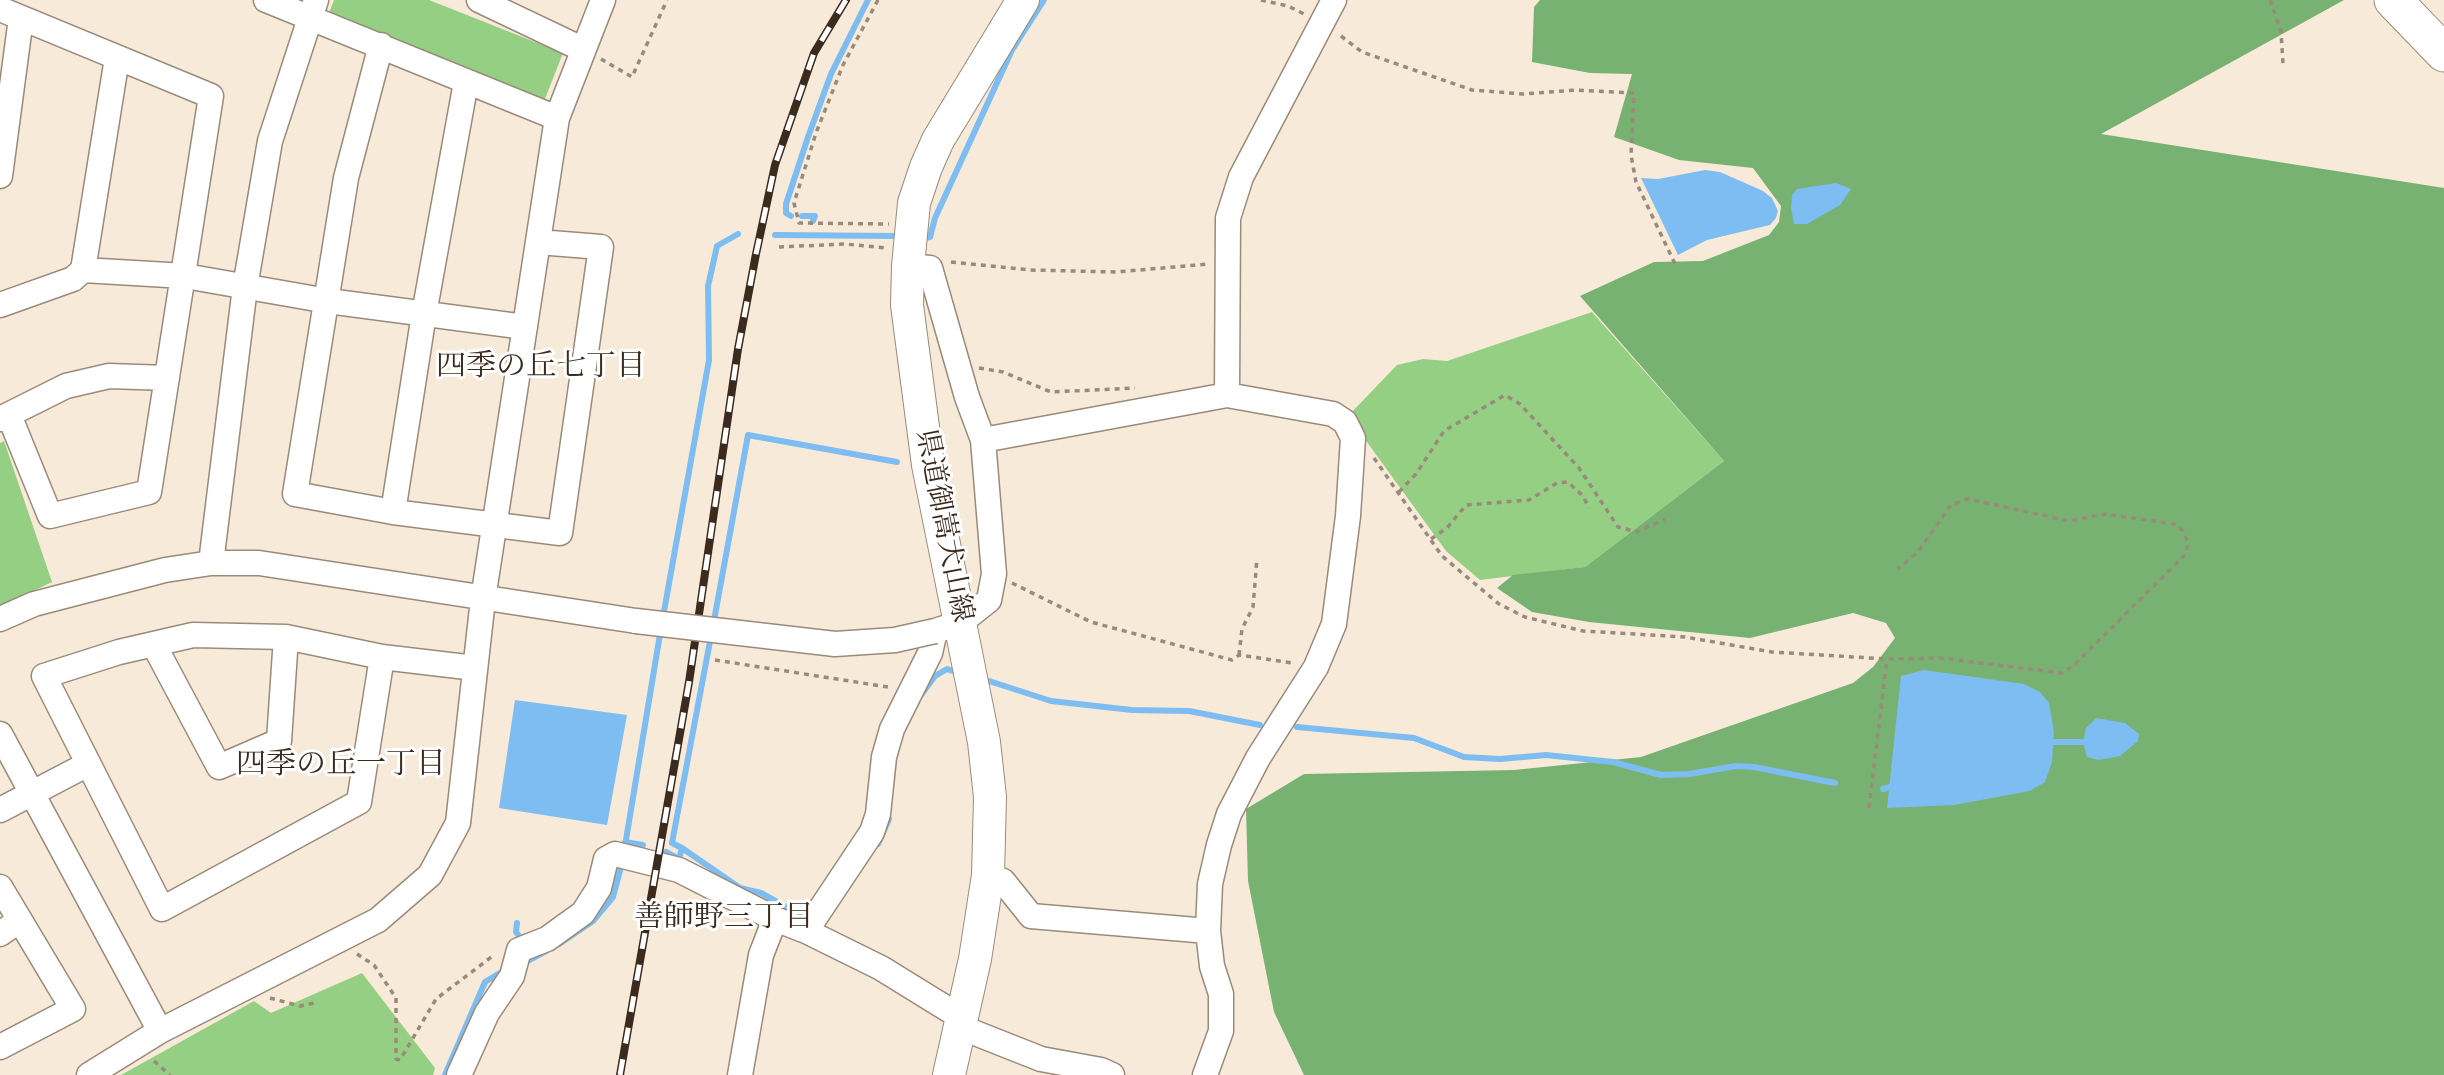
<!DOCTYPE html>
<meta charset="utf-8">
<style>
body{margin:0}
canvas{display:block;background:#f8ead8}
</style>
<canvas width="2444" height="1075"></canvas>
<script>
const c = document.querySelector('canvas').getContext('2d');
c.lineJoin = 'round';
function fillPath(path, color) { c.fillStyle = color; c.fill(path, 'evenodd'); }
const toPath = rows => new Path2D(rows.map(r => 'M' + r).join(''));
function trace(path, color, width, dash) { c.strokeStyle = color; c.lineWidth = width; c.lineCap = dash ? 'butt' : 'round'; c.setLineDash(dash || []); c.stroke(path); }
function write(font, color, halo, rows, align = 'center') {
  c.font = font + ' "IM FELL DW Pica","Noto Serif JP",serif'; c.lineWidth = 6; c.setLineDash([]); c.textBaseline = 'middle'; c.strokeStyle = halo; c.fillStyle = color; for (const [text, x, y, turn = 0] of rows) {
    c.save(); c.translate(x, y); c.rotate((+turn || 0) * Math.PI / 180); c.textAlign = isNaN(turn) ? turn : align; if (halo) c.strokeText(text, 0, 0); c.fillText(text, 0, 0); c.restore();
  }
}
fillPath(toPath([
 [334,0,429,0,563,53,543,104,327,18],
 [1592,312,1724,461,1585,567,1480,580,1446,551,1348,416,1397,365,1423,359,1447,361],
 [4,441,52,582,0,607,0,443],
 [362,973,435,1068,433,1075,121,1075,254,1001,271,1013]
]), '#94cf84');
fillPath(toPath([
 [1540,0,2344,0,2101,134,2444,188,2444,1075,1304,1075,1274,1012,1248,881,1246,809,1304,774,1514,770,1641,757,1853,683,1873,667,1895,638,1886,623,1853,613,1750,638,1589,622,1532,612,1497,588,1513,575,1585,567,1724,461,1580,296,1654,262,1703,261,1769,235,1779,222,1781,206,1753,168,1679,160,1614,137,1632,74,1590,73,1532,62,1534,7]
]), '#77b272');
fillPath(toPath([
 [1705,170,1720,172,1763,191,1772,198,1778,211,1776,218,1770,225,1707,240,1678,255,1641,178,1658,179],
 [1836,183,1851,189,1840,205,1807,224,1794,224,1791,208,1792,195,1797,189],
 [1924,670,2024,684,2040,692,2049,703,2054,732,2052,762,2045,782,2030,791,1954,805,1887,808,1901,676],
 [515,700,627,715,607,825,499,808],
 [2096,718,2125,723,2139,734,2138,741,2120,756,2099,760,2087,757,2083,742,2086,728]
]), '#7ebdf2');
trace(toPath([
 [791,216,786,213,786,204,808,137,831,74,868,0],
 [802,216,815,216,813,221],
 [775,235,896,236],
 [925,238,930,237,935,218,1012,50,1044,0],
 [663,617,709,360,708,286,713,264,717,246,738,234],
 [713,626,748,435,897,462],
 [989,681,1051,701,1132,710,1189,711,1260,725],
 [921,695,935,676,947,669,953,671],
 [1297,727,1414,738,1464,757,1500,759,1546,755,1613,762,1661,775,1689,774,1736,766,1754,767,1835,783],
 [2047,742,2083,742],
 [1883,789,1897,785],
 [625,842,643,845],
 [878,844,889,819],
 [682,848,740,888,761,893,799,914],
 [624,852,661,628],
 [666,852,679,859,682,848,672,843,711,636],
 [517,923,516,932,522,940],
 [559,944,593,921,613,897,622,863],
 [522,964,546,951],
 [445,1075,485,982,505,970]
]), '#7ebdf2', 6);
const minor = toPath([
 [266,0,557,118],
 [316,0,270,141,245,287,211,563,259,563,636,621],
 [479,0,582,49],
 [0,9,211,96,149,492,50,516,9,415],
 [381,45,346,178,295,494,393,512,560,533,601,247,538,242],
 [0,176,21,18],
 [908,266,930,268,967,397,983,440],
 [83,270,185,276,328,301,525,327],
 [0,305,73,279,83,270,117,58],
 [1227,395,1228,218,1241,177,1334,0],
 [0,419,66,386,109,376,167,378],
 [393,512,424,314,466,82],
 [0,619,34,604,165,570,211,563],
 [154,645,219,767,279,741,286,637],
 [382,657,359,802,162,909,44,676,119,652,193,635,286,637,382,657,475,668],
 [0,734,160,1031],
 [0,810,88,764],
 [988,875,1003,881,1031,916,1208,931],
 [0,887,73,1009,0,1047],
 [806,931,872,832,878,814,884,757,892,729,930,653,935,631,960,623,989,600,994,574,983,440,1227,395,1333,414,1345,422,1353,438,1348,516,1334,624,1316,667,1258,758,1229,814,1219,845,1210,884,1208,931,1212,966,1221,994,1221,1031,1205,1075],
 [0,934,20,920],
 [960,1027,1041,1059,1101,1070,1112,1075],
 [89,1075,160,1031,378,920,430,875,458,823,483,599,557,118,603,0],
 [459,1075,487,1013,512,976,519,950,547,939,583,913,599,888,606,859,615,854,679,870,775,919,806,931,881,968,962,1018],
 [740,1075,761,955,775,919]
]);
const major = toPath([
 [949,1075,975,959,988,875,990,797,984,742,928,465,907,305,908,266,914,203,926,167,938,140,1023,0]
]);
const highway = toPath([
 [2393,0,2444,53]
]);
trace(minor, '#9a8a7b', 27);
trace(major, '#9a8a7b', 34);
trace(highway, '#9a8a7b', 39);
trace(toPath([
 [878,0,843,65,816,133,794,203,799,223,889,224],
 [1261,0,1288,6,1304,14],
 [2270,0,2281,31,2283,64],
 [1341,36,1362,52,1472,90,1523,94,1576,90,1634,93,1631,155,1636,182,1677,268],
 [601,59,632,77,667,0],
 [779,247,845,244,886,248],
 [951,262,1030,270,1116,272,1209,264],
 [979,368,1003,372,1051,392,1135,388],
 [1374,458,1442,556,1499,604,1525,617,1583,631,1685,637,1772,652,1887,659,1940,658,2061,673,2073,666,2186,554,2188,543,2183,531,2174,524,2105,514,2069,521,1968,499,1951,505,1917,553,1897,569],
 [1399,492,1416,474,1444,431,1505,395,1520,404,1579,468,1618,527,1637,532,1665,519],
 [1431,539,1447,528,1466,505,1529,500,1557,483,1568,482,1583,496,1589,508],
 [1012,583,1091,622,1232,660,1239,655,1293,663],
 [1239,655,1242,629,1253,607,1257,558],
 [715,660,888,687],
 [1869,808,1887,659],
 [357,954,374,965,396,998,396,1059,400,1060,436,999,494,955],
 [270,998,300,1006,315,1003],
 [154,1061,170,1075]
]), '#9a8a7b', 3.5, [5, 5]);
trace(minor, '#fff', 24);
trace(major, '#fff', 32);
trace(highway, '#fff', 37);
const rail = toPath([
 [620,1075,689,682,738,349,756,254,775,165,814,53,846,0]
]);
trace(rail, '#3b2a1e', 8);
trace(rail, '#fff', 5, [16]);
const minorBridge = toPath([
 [636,621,835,644,895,640,935,631]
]);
trace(minorBridge, '#9a8a7b', 27, []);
trace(minorBridge, '#fff', 24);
write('28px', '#3b2a1e', '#fff', [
 ["県道御嵩犬山線",942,526,79]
]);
write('30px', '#3b2a1e', '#fff', [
 ["四季の丘七丁目",541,369],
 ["四季の丘一丁目",341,767],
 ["善師野三丁目",724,920]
]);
</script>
